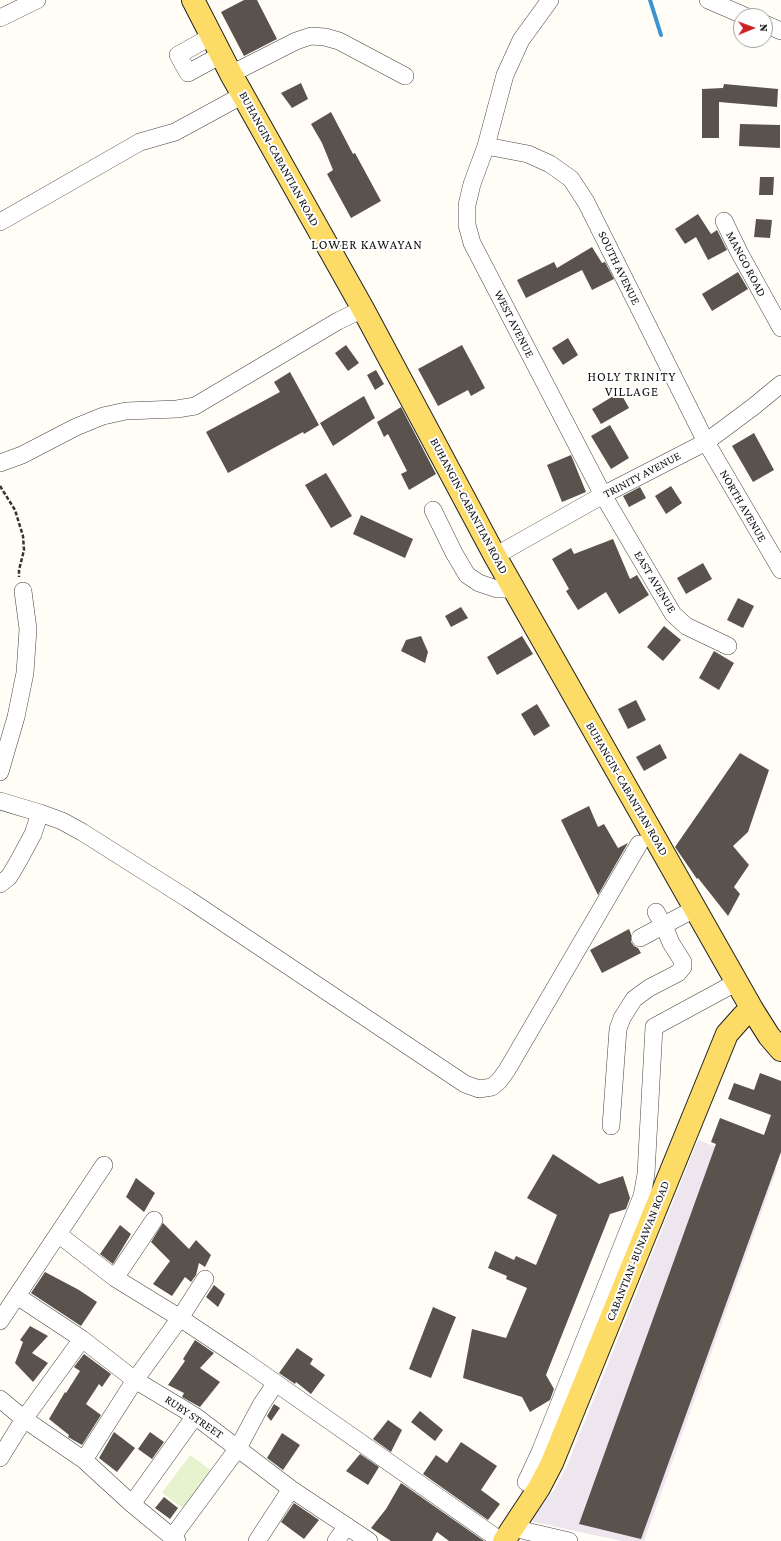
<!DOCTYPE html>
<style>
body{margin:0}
#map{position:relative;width:781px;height:1541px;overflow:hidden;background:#fffdf5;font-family:"Crimson Pro",serif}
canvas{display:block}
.north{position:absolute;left:733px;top:8px;width:40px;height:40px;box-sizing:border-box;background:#fff;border:1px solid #a0a0a0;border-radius:50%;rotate:89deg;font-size:11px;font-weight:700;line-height:16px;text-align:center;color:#111}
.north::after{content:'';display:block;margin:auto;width:14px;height:18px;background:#c82126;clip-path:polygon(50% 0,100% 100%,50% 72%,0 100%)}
</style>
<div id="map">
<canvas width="781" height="1541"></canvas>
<div class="north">N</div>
</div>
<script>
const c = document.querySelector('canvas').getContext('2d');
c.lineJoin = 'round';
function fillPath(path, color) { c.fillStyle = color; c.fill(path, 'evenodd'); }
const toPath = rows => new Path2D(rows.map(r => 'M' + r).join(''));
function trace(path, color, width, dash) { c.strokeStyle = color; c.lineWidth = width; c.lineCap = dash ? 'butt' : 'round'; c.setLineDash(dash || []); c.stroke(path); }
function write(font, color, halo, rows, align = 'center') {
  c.font = font + ' "Crimson Pro",serif'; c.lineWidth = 4; c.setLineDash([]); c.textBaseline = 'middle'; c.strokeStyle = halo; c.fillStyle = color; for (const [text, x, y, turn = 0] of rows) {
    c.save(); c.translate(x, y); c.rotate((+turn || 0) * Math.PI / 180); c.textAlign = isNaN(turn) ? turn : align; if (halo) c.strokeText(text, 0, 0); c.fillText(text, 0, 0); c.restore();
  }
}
fillPath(toPath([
 [698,1140,777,1169,644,1541,622,1541,529,1521,554,1490,566,1468]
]), '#eee6ef');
fillPath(toPath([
 [190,1455,212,1471,184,1509,162,1493]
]), '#e5f3ce');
trace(toPath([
 [650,0,661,35]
]), '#3b93d3', 4);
fillPath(toPath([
 [244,0,257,0,277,39,244,56,221,12],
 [301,83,308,99,292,108,281,93],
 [724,84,778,89,777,107,719,102,719,138,702,138,702,89,723,88],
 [331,112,353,154,355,153,381,201,351,218,327,174,333,170,322,143,311,124],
 [740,124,780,125,780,148,739,146],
 [760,177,774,177,773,195,759,195],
 [698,214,711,234,717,230,727,250,708,260,696,237,685,244,675,229],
 [756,219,772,220,770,238,754,237],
 [592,247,602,263,605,262,614,279,592,290,582,270,526,298,517,280,554,262,557,268],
 [738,272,748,289,712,311,702,294],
 [568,338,578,355,563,365,552,348],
 [346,345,359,363,348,371,335,353],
 [462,345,485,388,471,396,468,390,438,406,418,369],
 [376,370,384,384,375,390,367,375],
 [290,372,319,425,304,434,303,432,228,473,206,432,280,392,274,382],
 [620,392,629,408,601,424,592,409],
 [364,396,375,418,333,446,320,423],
 [401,407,436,474,409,490,401,474,407,471,388,434,384,437,377,422],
 [610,425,629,458,611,469,591,436],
 [754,433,774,470,753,482,732,446],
 [571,455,586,492,562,502,547,465],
 [326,473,352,516,331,528,305,485],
 [671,486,682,503,666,514,655,496],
 [640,487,646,498,629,507,623,496],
 [361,515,413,539,405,558,353,534],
 [613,539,630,579,637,575,649,595,619,614,606,592,578,610,566,591,569,589,552,559,571,548,574,554],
 [703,563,712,579,686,594,677,578],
 [738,598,754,606,743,628,727,620],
 [461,607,468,618,451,627,445,616],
 [664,626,681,640,663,661,647,647],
 [421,636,428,652,425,663,401,651,406,640],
 [522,636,533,654,497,675,487,657],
 [714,651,734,663,719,690,699,678],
 [636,700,646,720,628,729,618,709],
 [537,704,550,726,534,736,521,714],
 [660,744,667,758,644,771,636,757],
 [740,753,769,770,748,832,733,846,749,865,734,887,740,894,728,916,698,878,697,879,675,847],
 [589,806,598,827,604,824,618,848,628,843,598,895,561,820],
 [629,929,631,934,631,942,634,946,638,948,641,953,602,973,590,950],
 [760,1073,781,1081,781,1152,641,1539,579,1524,716,1144,711,1142,720,1118,764,1135,771,1115,728,1099,734,1083,754,1090],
 [553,1154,599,1184,623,1176,630,1198,626,1209,610,1214,546,1375,554,1389,550,1400,530,1412,522,1397,463,1378,472,1329,506,1338,527,1288,506,1279,507,1276,488,1268,495,1251,514,1260,516,1256,536,1265,557,1215,527,1198],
 [136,1178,155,1193,144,1212,126,1197],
 [163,1223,189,1249,196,1240,211,1255,205,1267,199,1263,196,1275,191,1282,185,1277,172,1296,153,1284,170,1261,151,1242],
 [120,1225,131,1234,113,1264,100,1254],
 [45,1272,79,1290,97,1302,81,1326,31,1293],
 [214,1285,225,1294,218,1307,206,1297],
 [433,1307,456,1317,431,1378,409,1369],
 [30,1326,48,1336,32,1353,48,1363,33,1382,15,1363,23,1342,20,1340],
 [195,1340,214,1353,200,1368,220,1382,200,1407,182,1397,184,1393,168,1385,185,1361,183,1359],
 [297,1348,313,1359,310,1364,325,1375,311,1394,296,1382,295,1384,279,1373],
 [84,1354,111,1374,102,1387,99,1384,86,1404,101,1415,82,1445,68,1437,69,1435,49,1419,65,1392,66,1393,80,1371,74,1367],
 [274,1404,280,1408,271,1421,267,1416],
 [420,1411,443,1430,435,1441,411,1422],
 [388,1420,402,1430,391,1452,373,1439],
 [114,1432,135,1448,117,1472,99,1458],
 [150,1432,164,1442,152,1459,138,1449],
 [282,1433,300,1445,283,1470,267,1458],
 [461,1442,497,1466,481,1490,500,1504,488,1520,423,1474,436,1455,447,1463],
 [360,1454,379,1467,368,1485,346,1471],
 [401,1483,484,1541,449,1541,437,1532,432,1541,391,1541,371,1528,386,1509],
 [164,1497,178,1508,170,1519,155,1508],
 [294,1503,319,1520,304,1539,281,1522]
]), '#5a524d');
const minor = toPath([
 [550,0,521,40,505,75,486,146,472,184,467,205,467,225,472,243,603,495,673,614,686,626,728,646],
 [708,0,745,16],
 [0,18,37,0],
 [765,24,781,31],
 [212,36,178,55,188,73,221,55],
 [231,74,296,41,311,36,325,37,339,41,405,76],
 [486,146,528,154,550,164,571,179,586,202,706,442,781,570],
 [724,221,739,252,781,328],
 [0,222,140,142,175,132,243,95],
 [0,463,22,455,76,427,103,416,126,411,177,409,195,406,338,321,363,309],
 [433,510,454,553,467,575,479,583,497,589,514,589],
 [495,556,603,495,706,442,753,407,781,384],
 [0,772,16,717,25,673,28,629,23,591],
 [0,801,40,813,62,821,82,832,188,899,465,1084,479,1089,492,1087,499,1081,507,1070,639,844],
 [0,884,9,877,19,860,33,834,40,813],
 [640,938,696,908],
 [611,1126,618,1029,622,1018,634,999,649,988,678,973,683,967,683,962,671,943,664,926,656,912],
 [58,1234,115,1278,180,1318,243,1360,501,1541],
 [115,1278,154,1220],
 [17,1296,82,1339,135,1380,195,1416,291,1489,369,1541],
 [0,1321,104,1165],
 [0,1399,24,1419,84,1460,132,1504,177,1541],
 [0,1458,24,1419,82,1339],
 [84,1460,135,1380,180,1318,205,1279],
 [539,1488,526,1482,540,1452,642,1196,646,1174,654,1027,737,982],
 [132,1504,195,1416],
 [513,1528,569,1541],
 [173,1536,238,1448,261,1405,275,1384],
 [257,1541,291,1489],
 [336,1541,347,1526]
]);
const major = toPath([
 [193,0,231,74,363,309,495,556,752,1009,769,1036,781,1050],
 [504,1541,539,1488,552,1463,727,1034,743,1016,752,1009]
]);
trace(minor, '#444', 18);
trace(major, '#222', 24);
trace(toPath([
 [0,486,15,510,23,536,24,550,19,570,19,577]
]), '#333', 2.5, [4, 2]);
trace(minor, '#fff', 17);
trace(major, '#fddb67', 22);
write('12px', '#111', '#fff', [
 ["BUHANGIN-CABANTIAN ROAD",279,159,61],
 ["MANGO ROAD",746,264,62],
 ["SOUTH AVENUE",619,268,64],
 ["WEST AVENUE",514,324,63],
 ["TRINITY AVENUE",642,475,-28],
 ["BUHANGIN-CABANTIAN ROAD",469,506,62],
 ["NORTH AVENUE",743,506,60],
 ["EAST AVENUE",655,582,59],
 ["BUHANGIN-CABANTIAN ROAD",627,789,60],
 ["CABANTIAN-BUNAWAN ROAD",638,1251,-68],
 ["RUBY STREET",194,1417,34]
]);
c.letterSpacing = '1px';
write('13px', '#111', '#fff', [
 ["LOWER KAWAYAN",367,245],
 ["HOLY TRINITY",632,377],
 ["VILLAGE",632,392]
]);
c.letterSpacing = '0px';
</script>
